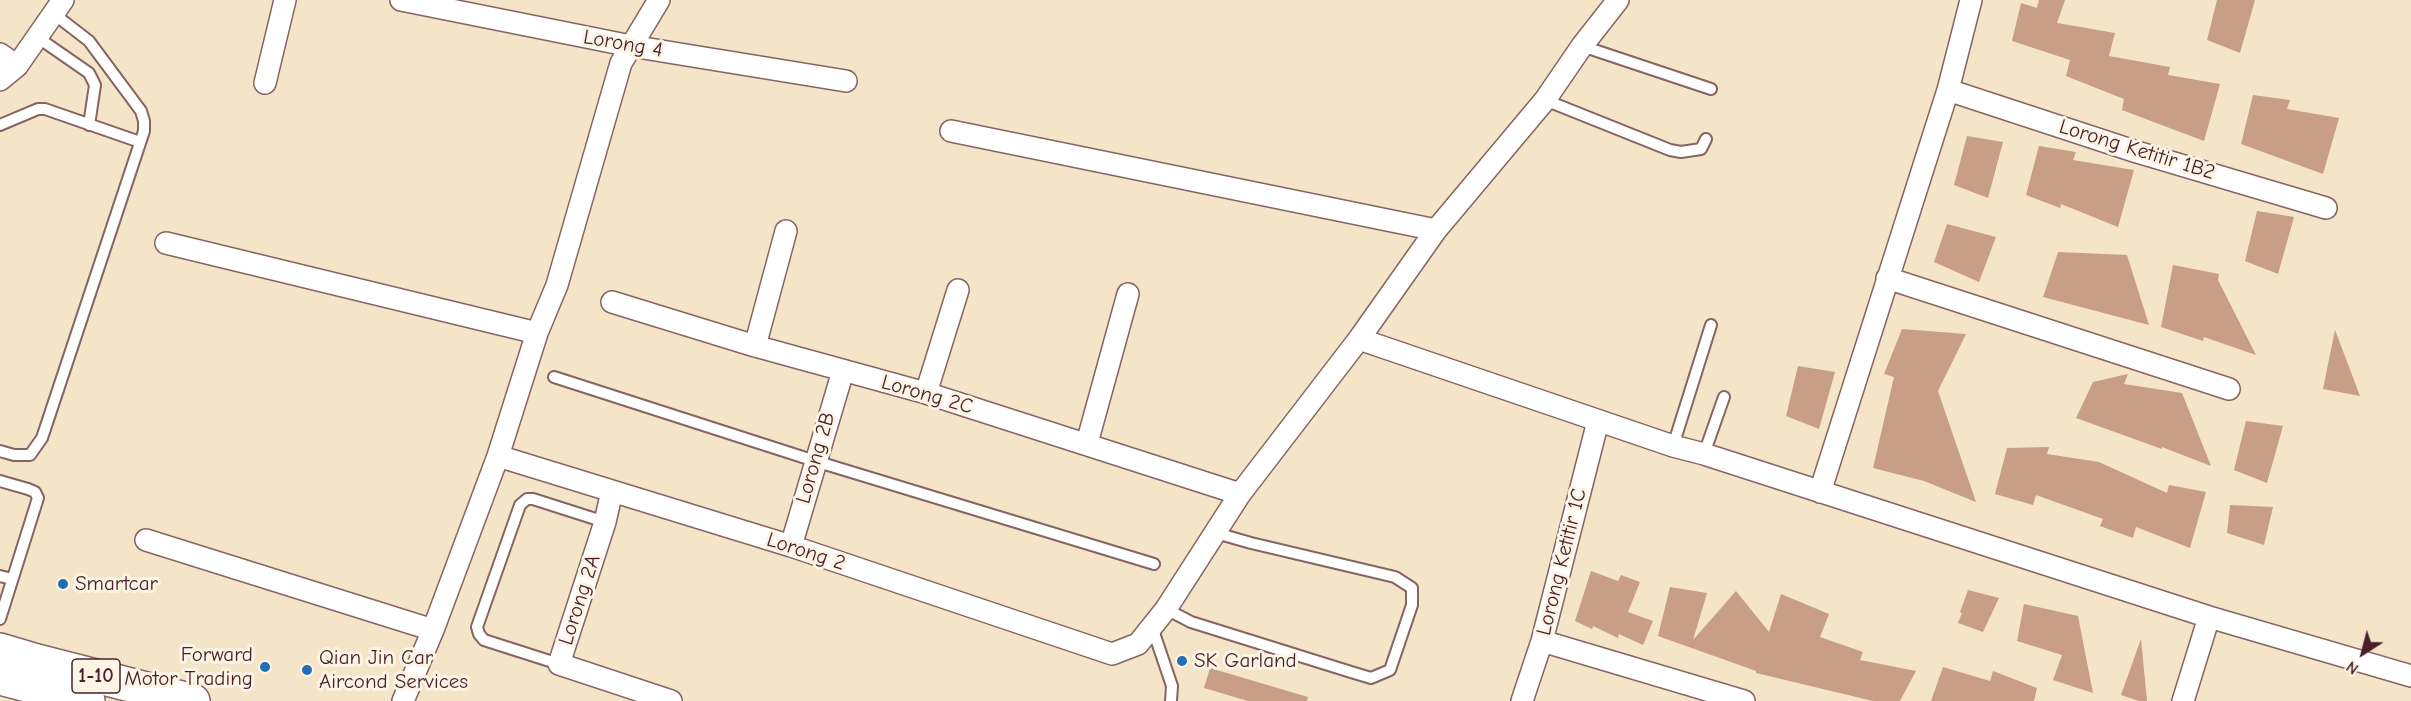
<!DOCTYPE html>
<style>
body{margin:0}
#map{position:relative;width:2411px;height:701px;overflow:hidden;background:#f4e4c8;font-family:"Comic Neue",sans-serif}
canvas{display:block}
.north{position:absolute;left:2333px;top:623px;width:60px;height:60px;-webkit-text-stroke:4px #fcf5e5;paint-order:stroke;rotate:216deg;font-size:16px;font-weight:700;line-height:24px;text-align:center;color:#4a1f2b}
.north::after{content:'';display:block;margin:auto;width:21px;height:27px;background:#4a1f2b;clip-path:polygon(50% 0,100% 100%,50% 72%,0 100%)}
</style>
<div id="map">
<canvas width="2411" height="701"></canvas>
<div class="north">N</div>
</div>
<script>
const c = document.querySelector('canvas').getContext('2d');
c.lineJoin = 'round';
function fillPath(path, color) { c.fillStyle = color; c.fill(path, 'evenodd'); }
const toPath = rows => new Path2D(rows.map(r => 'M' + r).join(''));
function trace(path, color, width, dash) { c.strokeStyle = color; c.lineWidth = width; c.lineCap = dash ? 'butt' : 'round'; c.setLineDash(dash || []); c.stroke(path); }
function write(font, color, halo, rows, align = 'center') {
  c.font = font + ' "Comic Neue",sans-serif'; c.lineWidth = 6; c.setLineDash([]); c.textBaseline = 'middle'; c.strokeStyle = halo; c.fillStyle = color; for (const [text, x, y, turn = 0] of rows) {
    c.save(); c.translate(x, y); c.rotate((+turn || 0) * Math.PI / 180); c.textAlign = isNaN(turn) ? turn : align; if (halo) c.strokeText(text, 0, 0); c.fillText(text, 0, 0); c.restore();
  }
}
fillPath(toPath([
 [2039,0,2065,0,2057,23,2115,33,2109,56,2170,67,2168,75,2220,84,2204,141,2122,110,2124,99,2066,76,2070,60,2012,41,2021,3,2037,8],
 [2217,0,2255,0,2240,53,2207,40],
 [2253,95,2290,100,2287,109,2339,118,2323,174,2241,144],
 [1967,136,2003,142,1988,198,1954,185],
 [2039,146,2076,152,2073,160,2134,170,2118,227,2061,204,2060,208,2026,195],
 [2257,211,2294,217,2278,274,2245,261],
 [1947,224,1996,237,1979,282,1934,262],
 [2058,252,2127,255,2149,325,2043,297],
 [2173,265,2219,274,2218,280,2256,355,2204,337,2203,341,2161,327],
 [1902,329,1966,334,1938,391,1976,502,1924,481,1873,468,1894,377,1884,374],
 [2335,330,2360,396,2323,389],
 [1798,366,1835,372,1819,429,1786,416],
 [2128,374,2124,384,2182,393,2211,466,2162,447,2162,449,2076,418,2093,382],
 [2246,421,2283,426,2267,483,2234,470],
 [2049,447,2047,454,2099,462,2167,493,2169,485,2206,492,2190,548,2136,527,2133,538,2100,526,2103,519,2036,495,2033,505,1995,494,2007,448],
 [2230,505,2273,507,2264,545,2227,533],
 [1591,571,1618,581,1621,575,1640,582,1628,612,1653,621,1643,645,1619,634,1618,638,1593,626,1592,629,1575,621],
 [1670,587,1707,593,1693,640,1736,591,1769,632,1781,594,1829,614,1820,637,1863,652,1860,660,1916,671,1900,701,1873,701,1756,673,1756,671,1658,636],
 [1968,590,1999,598,1983,632,1958,623,1962,613,1960,612],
 [2024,604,2078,616,2093,693,2053,680,2062,655,2017,641],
 [2141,639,2147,701,2139,701,2121,695],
 [1943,667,1990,681,1993,671,2037,688,2034,701,1931,701],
 [1210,668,1308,697,1307,701,1248,701,1204,688]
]), '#c89e86');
const service = toPath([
 [37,37,89,73,95,85,89,125],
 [1582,46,1711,89],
 [1545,100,1670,150,1681,152,1701,149,1706,139],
 [0,125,38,109,45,109,140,142],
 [554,377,815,461,1154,564],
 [1673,446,1711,325],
 [0,451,14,455,30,455,42,438,144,131,144,121,141,111,89,41,54,14],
 [1704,454,1724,397],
 [0,481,28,489,35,492,38,498,0,619],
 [0,576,12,579],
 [1166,609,1191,622,1351,672,1371,678,1390,670,1412,605,1412,588,1395,577,1251,543,1216,533],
 [1152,627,1172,686,1171,701],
 [559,664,484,640,479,634,477,627,520,505,527,499,533,499,605,522]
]);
const minor = toPath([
 [401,0,631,46,846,81],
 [0,54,17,66,63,0],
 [0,80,17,66],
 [265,83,285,0],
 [1948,90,2137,152,2326,208],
 [951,131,1436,230],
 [166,243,537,333],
 [1887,278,2229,389],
 [612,302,755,346,926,393,1240,494],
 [1359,339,1673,446,1704,454,2209,617,2411,676],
 [755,346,786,231],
 [926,393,958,290],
 [1087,443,1128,294],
 [498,456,791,546,1112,654,1138,644,1166,609,1240,494,1359,339,1436,230,1545,100,1582,46,1618,0],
 [612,491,605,522,559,664,671,701],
 [1820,492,1948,90,1971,0],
 [146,540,433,630],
 [791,546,843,371],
 [1542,641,1744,701],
 [403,701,433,630,498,456,537,333,557,285,621,63,659,0],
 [1522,701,1542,641,1598,421],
 [2183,701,2209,617]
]);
const trunk = toPath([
 [0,650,37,661,193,701],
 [0,678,88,701]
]);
trace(service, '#866462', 14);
trace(minor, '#866462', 24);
trace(trunk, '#866462', 36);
trace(service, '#fff', 10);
trace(minor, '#fff', 21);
trace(trunk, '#fff', 33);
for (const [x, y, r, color] of [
 [63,584,6,"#1f6fb2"],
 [1182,661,6,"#1f6fb2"],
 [265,667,6,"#1f6fb2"],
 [307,670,6,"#1f6fb2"]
]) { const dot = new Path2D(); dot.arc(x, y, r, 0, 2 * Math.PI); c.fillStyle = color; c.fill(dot); trace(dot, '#fcf5e5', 2); }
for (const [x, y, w] of [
 [96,676,48]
]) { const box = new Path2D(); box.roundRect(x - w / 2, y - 17, w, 34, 4.5); c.fillStyle = '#fcf5e5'; c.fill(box); trace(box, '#4a1f2b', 1.5); }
write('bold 20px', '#4a1f2b', null, [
 ["1-10",96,676]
]);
write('21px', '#4a1f2b', '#fcf5e5', [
 ["Lorong 4",623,44,10],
 ["Lorong Ketitir 1B2",2137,150,17],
 ["Lorong 2C",927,395,16],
 ["Lorong 2B",816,458,-74],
 ["Lorong 2",806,552,18],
 ["Lorong Ketitir 1C",1562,562,-76],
 ["Lorong 2A",580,600,-72]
]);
write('21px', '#4a1f2b', '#fcf5e5', [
 ["Smartcar",75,584],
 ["Forward",253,655,"right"],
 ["Motor Trading",253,679,"right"],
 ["Qian Jin Car",319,658],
 ["Aircond Services",319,682],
 ["SK Garland",1194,661]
], 'left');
</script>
